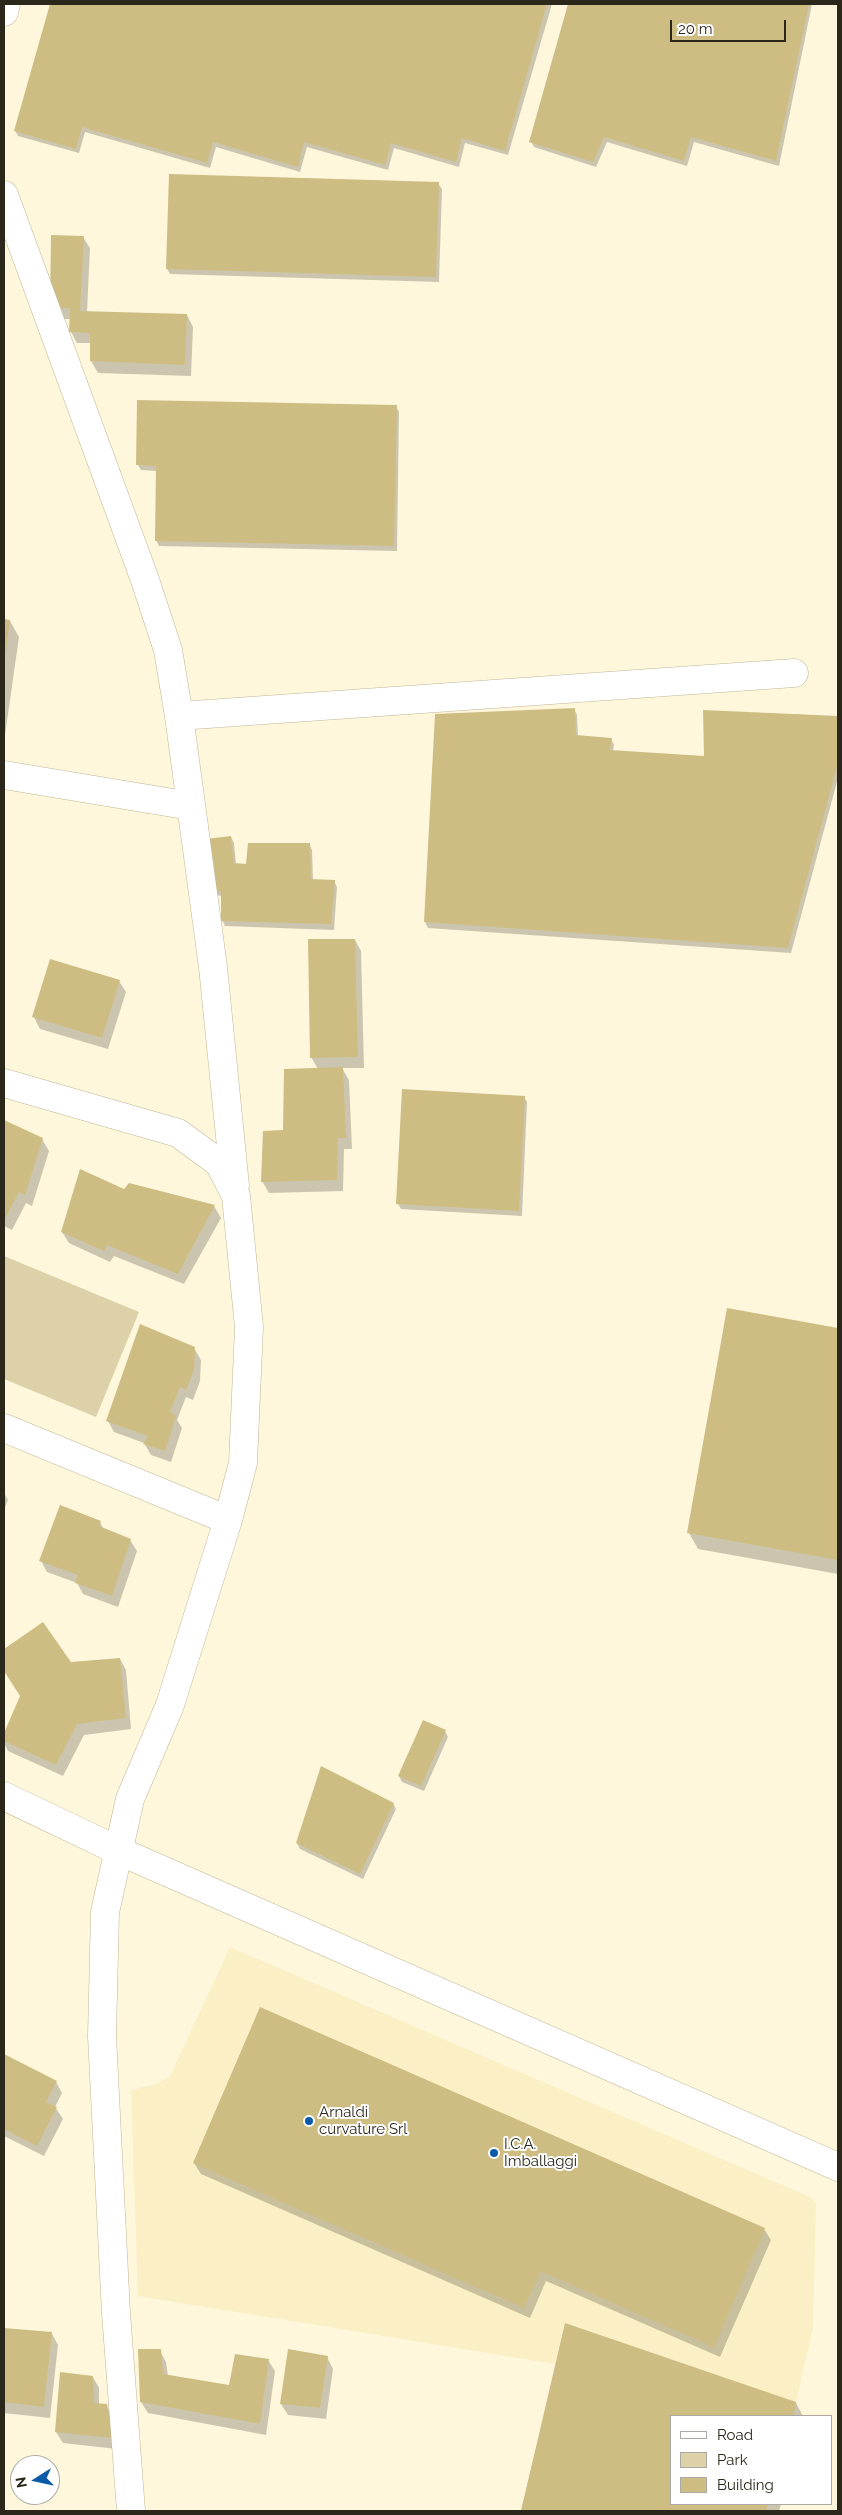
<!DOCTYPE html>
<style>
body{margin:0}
#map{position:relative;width:842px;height:2515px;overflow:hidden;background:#fef7db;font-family:Raleway,sans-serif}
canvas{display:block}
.frame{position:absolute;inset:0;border:5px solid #2b271a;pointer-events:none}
.legend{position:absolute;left:670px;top:2415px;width:162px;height:90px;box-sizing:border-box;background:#fff;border:1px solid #aaa9a3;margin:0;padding:6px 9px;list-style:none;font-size:15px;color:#2b271a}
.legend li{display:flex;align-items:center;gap:10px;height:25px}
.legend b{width:25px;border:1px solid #aaa9a3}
.north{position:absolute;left:10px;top:2455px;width:50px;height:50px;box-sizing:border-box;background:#fff;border:1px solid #aaa9a3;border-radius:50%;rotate:260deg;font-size:14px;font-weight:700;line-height:20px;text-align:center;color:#2b271a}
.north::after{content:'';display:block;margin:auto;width:18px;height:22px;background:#0b5aa8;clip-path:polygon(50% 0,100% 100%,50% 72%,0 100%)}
.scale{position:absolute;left:670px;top:20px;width:116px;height:22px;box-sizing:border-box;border:2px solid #2b271a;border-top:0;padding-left:6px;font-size:15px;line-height:18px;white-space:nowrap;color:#2b271a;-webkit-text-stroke:4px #fff;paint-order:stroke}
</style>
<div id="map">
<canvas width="842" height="2515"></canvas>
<div class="frame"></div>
<ul class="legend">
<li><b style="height:6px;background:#fff"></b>Road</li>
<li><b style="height:14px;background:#dcd1a8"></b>Park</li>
<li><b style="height:14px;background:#cdbd83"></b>Building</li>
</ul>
<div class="north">N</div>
<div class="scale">20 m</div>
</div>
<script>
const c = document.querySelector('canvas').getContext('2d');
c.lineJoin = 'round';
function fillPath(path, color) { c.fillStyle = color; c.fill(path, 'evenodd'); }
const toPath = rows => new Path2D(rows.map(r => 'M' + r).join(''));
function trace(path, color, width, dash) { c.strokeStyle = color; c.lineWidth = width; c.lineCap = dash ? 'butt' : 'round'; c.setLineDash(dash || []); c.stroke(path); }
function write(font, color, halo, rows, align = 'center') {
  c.font = font + ' Raleway,sans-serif'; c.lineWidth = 4; c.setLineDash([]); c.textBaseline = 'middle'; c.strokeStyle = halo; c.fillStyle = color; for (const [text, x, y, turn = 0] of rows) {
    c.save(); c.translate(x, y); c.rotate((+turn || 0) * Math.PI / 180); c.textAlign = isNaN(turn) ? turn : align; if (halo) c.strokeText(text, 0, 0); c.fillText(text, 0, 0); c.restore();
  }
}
fillPath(toPath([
 [230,1947,810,2197,816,2203,813,2328,796,2402,565,2323,555,2364,138,2296,131,2090,157,2084,170,2076]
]), '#fbefc5');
fillPath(toPath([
 [4,1256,139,1312,96,1417,4,1379]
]), '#dcd1a8');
fillPath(toPath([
 [51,4,552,4,508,155,465,143,459,167,394,148,388,170,307,147,300,172,216,147,210,168,85,132,79,153,18,136,15,130],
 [569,4,812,4,779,166,694,142,687,166,607,142,596,167,534,147,531,141],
 [438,183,442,189,439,282,170,274,167,269],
 [83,237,90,248,87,312,187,315,193,327,191,376,98,373,91,361,91,343,77,343,71,332,71,319,58,319,51,307],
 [396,406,399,412,397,551,159,546,156,540,157,471,141,470,138,465],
 [4,620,10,621,19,637,5,735],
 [574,709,577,715,578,737,611,739,614,745,613,751,705,757,704,712,838,718,838,778,791,953,428,928,425,922],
 [231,837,234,843,236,865,247,865,309,844,312,850,313,880,334,881,337,887,334,930,225,926,222,920,222,896,216,895,213,889],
 [355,940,361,951,364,1068,342,1068,349,1080,352,1149,344,1149,343,1191,269,1193,262,1181,284,1131,318,1069,311,1057],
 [119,981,126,992,108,1049,40,1029,34,1017],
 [524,1097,527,1102,522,1216,401,1209,398,1204],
 [4,1122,42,1139,49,1151,32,1206,26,1203,12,1230,4,1226],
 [125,1191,214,1206,221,1218,184,1284,114,1256,110,1262,69,1243,62,1232],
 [728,1309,838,1329,838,1574,698,1549,689,1533],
 [194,1348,201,1360,200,1381,193,1400,186,1397,177,1420,182,1428,171,1462,151,1455,144,1443,114,1432,108,1421],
 [4,1493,8,1500,4,1510],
 [100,1522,104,1530,130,1540,137,1551,118,1607,83,1594,77,1583,47,1572,41,1561],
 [43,1624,70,1663,120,1659,126,1670,131,1729,84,1735,63,1776,8,1751,4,1743,4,1735,21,1696,4,1670,4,1651],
 [445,1731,448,1737,424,1791,402,1782,399,1776],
 [393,1803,396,1809,363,1879,300,1849,297,1843],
 [5,2056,56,2082,62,2093,55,2107,63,2119,44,2156,4,2136],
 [194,2163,764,2229,771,2240,720,2357,546,2281,530,2318,201,2174],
 [566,2325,796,2403,803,2416,671,2416,671,2504,781,2504,779,2511,521,2511],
 [4,2329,52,2334,58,2345,50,2418,4,2413],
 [160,2351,166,2362,168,2376,230,2386,268,2360,275,2371,266,2435,148,2413,141,2402],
 [327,2357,333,2369,326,2419,288,2415,281,2404],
 [93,2377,99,2388,99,2404,106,2405,113,2417,117,2449,63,2443,56,2432]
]), '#0003');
fillPath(toPath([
 [50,4,547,4,505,151,462,138,456,162,391,143,385,165,304,142,298,167,213,142,207,163,82,127,76,149,14,131],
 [568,4,809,4,776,161,691,137,684,161,604,137,593,162,529,142],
 [169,174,439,182,436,277,166,269],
 [51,235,84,236,80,311,187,314,185,365,90,361,90,333,69,332,70,308,50,308],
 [137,400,397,405,394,546,155,541,156,466,136,465],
 [4,619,10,620,5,658,4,658],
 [575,708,576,735,612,738,610,750,704,756,703,710,838,716,838,763,788,948,424,922,435,714],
 [231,836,234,863,246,864,248,843,310,843,311,879,335,880,331,924,221,921,221,892,212,889,206,839],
 [308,939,355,939,358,1057,310,1058],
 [50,959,120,980,102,1038,32,1017],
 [343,1067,346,1138,338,1138,337,1180,261,1182,263,1131,283,1130,284,1069],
 [402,1089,525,1096,519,1211,396,1204],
 [4,1120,43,1138,25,1195,19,1192,5,1219],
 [80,1169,124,1189,129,1183,215,1205,178,1274,107,1245,104,1251,61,1232],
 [727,1308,838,1328,838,1560,687,1533],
 [140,1324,195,1347,194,1369,186,1390,180,1387,170,1412,176,1416,165,1451,143,1444,148,1436,106,1421],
 [60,1505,101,1521,99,1526,131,1539,112,1596,75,1583,78,1575,39,1561],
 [43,1622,71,1662,120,1658,126,1718,77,1724,56,1765,4,1741,4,1733,20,1696,4,1671,4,1649],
 [423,1720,446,1730,421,1786,398,1776],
 [321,1766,394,1803,360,1874,296,1843],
 [260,2007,765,2228,714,2347,540,2271,524,2308,193,2163],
 [4,2054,57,2081,46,2102,57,2107,37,2146,4,2129],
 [565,2323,796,2402,793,2416,671,2416,671,2504,768,2504,766,2511,521,2511],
 [4,2328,52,2332,44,2407,4,2402],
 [138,2349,161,2349,163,2374,229,2385,235,2354,269,2359,260,2424,140,2402],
 [288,2349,328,2356,320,2408,280,2404],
 [60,2372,93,2376,94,2403,107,2404,112,2438,55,2432]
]), '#cdbd83');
const street = toPath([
 [4,12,6,4],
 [4,195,145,580,168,650,179,716,213,967,235,1186],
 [179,716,794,673],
 [4,775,191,806],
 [4,1083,178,1133,219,1163,236,1196,249,1327,243,1463,228,1520,170,1705,130,1799,105,1912,102,2036,116,2313,131,2511],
 [4,1428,228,1520],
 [4,1796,119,1851,838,2167]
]);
trace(street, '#bfb696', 29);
trace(street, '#fff', 28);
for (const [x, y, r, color] of [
 [309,2121,5,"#0b5aa8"],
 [494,2153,5,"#0b5aa8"]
]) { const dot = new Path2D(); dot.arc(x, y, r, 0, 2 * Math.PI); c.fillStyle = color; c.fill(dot); trace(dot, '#fff', 2); }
write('15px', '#2b271a', '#fff', [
 ["Arnaldi",319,2112],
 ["curvature Srl",319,2129],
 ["I.C.A.",504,2144],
 ["Imballaggi",504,2161]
], 'left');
</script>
